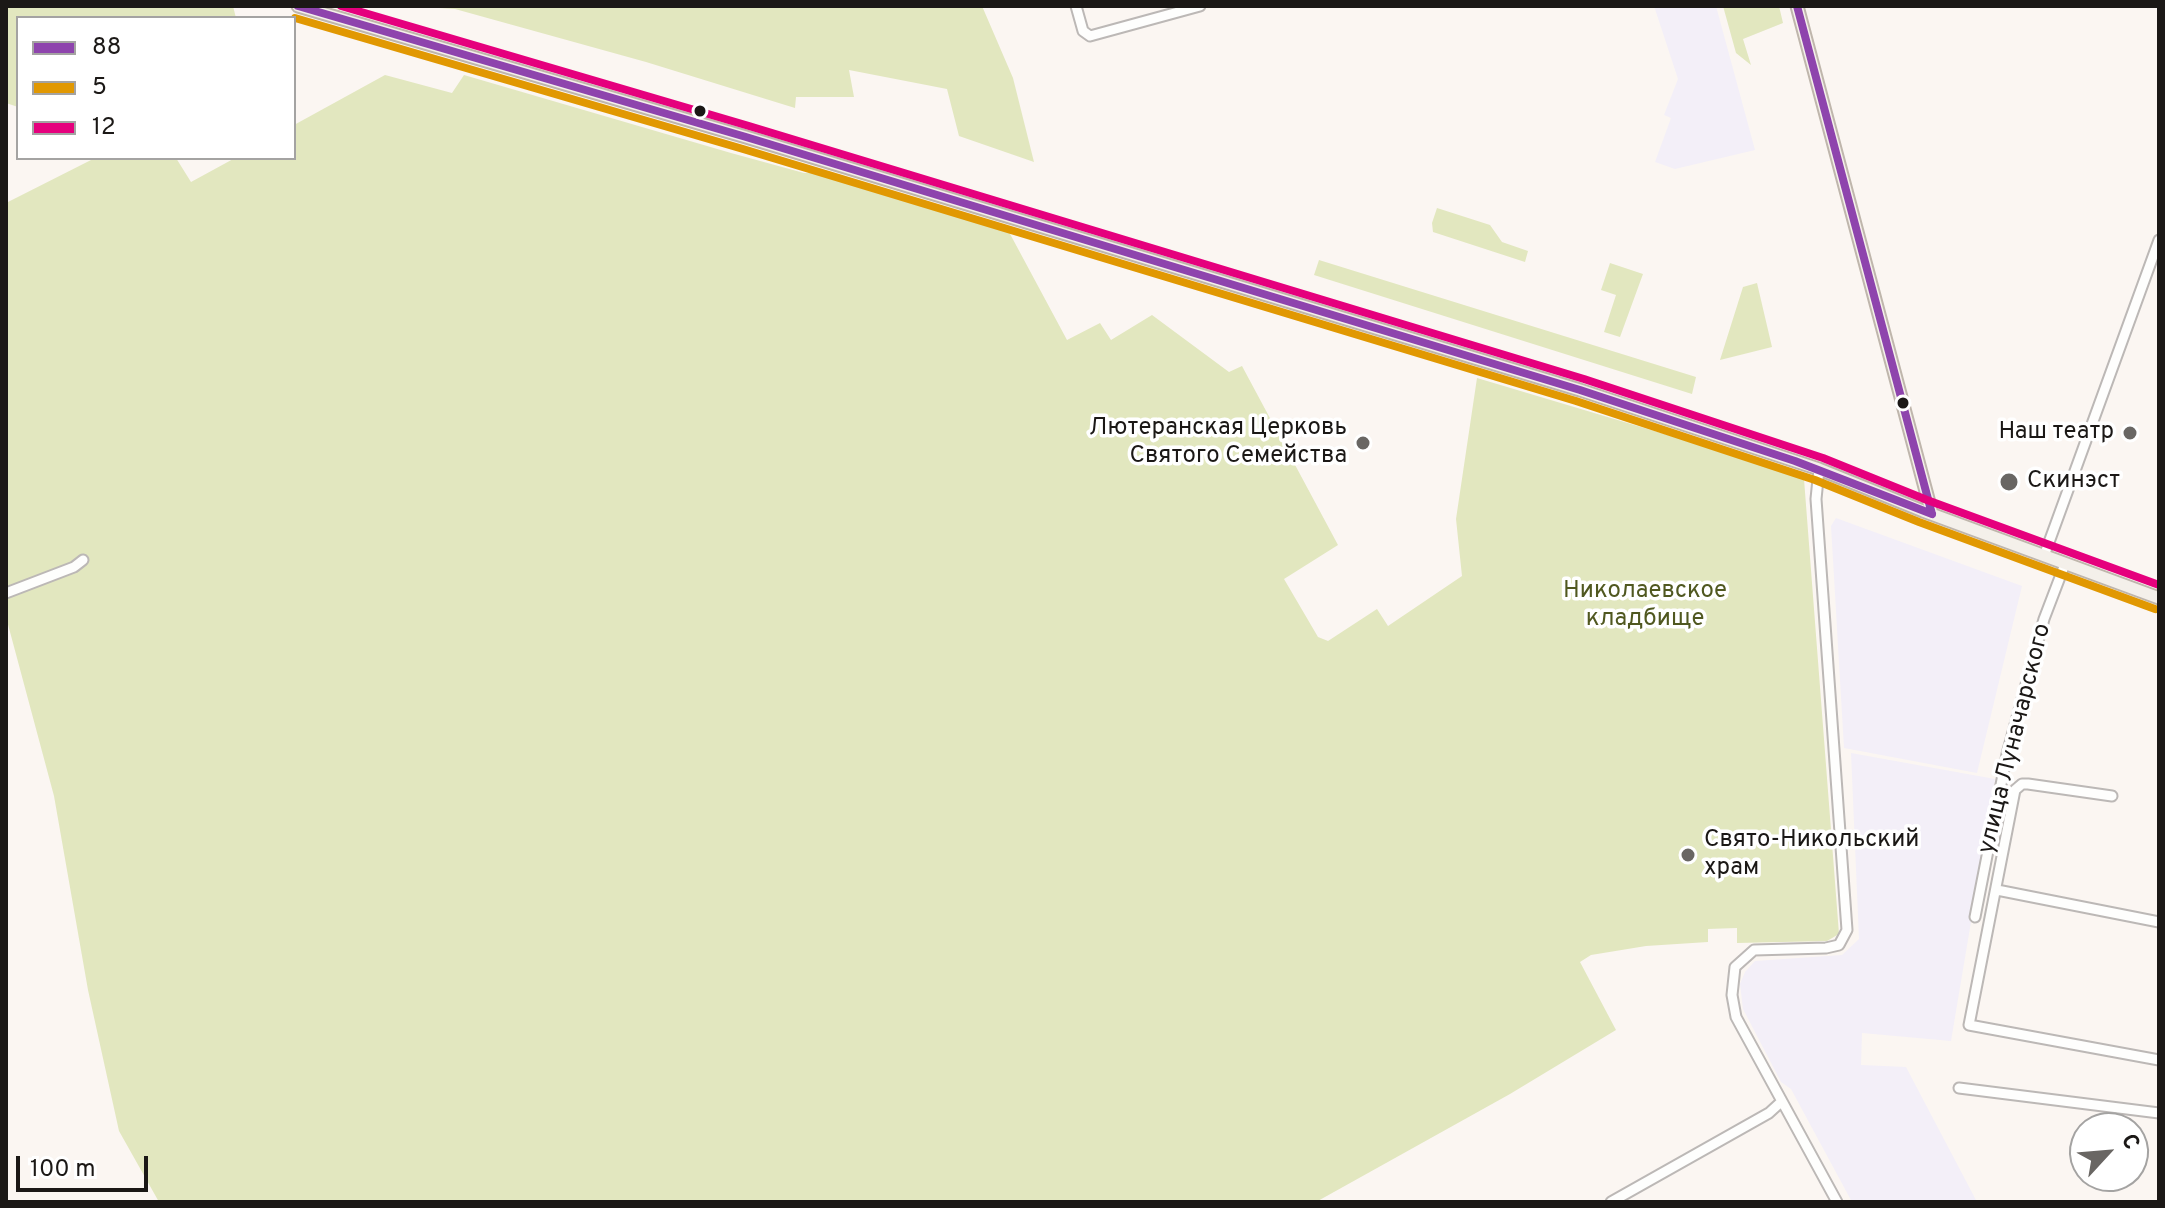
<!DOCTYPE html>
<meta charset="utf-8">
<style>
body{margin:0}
#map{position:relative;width:2165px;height:1208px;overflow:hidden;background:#fbf6f2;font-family:Overpass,sans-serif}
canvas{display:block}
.frame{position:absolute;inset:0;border:8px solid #1b1816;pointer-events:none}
.legend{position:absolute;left:16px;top:16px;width:280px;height:144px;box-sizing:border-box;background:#fff;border:2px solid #a4a3a2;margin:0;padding:10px 14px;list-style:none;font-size:24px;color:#1b1816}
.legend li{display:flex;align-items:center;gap:16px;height:40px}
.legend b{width:40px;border:2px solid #a4a3a2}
.north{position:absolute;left:2069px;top:1112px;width:80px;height:80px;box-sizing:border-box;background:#fff;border:2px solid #a4a3a2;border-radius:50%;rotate:64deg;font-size:22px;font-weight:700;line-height:32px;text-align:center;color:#1b1816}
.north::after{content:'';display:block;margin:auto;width:28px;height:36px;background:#696663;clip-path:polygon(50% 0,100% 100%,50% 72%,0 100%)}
.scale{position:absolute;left:16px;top:1156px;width:132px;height:36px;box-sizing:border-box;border:4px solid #1b1816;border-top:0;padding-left:10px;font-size:24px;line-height:28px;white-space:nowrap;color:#1b1816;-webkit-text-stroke:6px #fff;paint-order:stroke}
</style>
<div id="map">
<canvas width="2165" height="1208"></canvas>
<div class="frame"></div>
<ul class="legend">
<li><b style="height:10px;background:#8e44ad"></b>88</li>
<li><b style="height:10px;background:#e19802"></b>5</li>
<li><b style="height:10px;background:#e5007d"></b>12</li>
</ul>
<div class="north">С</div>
<div class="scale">100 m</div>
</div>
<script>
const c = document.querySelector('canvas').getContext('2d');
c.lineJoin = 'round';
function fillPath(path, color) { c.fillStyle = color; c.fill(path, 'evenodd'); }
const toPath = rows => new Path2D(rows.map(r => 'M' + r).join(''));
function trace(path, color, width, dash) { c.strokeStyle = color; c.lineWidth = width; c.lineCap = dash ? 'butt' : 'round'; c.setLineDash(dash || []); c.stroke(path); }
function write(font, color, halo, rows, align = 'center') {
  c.font = font + ' Overpass,sans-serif'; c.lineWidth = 7; c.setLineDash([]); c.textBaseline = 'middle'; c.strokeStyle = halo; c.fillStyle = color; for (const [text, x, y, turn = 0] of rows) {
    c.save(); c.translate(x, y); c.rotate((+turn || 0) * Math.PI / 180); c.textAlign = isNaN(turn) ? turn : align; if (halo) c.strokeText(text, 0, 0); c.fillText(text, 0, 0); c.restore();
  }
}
fillPath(toPath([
 [1654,6,1716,6,1755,150,1675,169,1655,162,1671,118,1664,115,1678,79],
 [1836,518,2022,586,1977,773,1844,748,1831,526],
 [1851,753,1995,779,1951,1041,1862,1033,1861,1065,1906,1067,1977,1202,1852,1202,1791,1089,1781,1082,1743,1009,1740,984,1745,972,1755,961,1842,955,1859,939]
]), '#f3eff8');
fillPath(toPath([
 [6,6,233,6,236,18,18,18,18,107,6,103],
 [407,6,982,6,1013,78,1034,162,959,136,947,89,849,70,854,97,796,97,795,108,646,62,455,9],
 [1723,6,1779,6,1783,23,1743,39,1751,65,1736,53],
 [385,75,452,93,464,75,731,153,804,173,818,173,1009,232,1067,340,1100,323,1111,340,1152,315,1229,372,1242,366,1338,545,1284,579,1318,637,1328,641,1377,609,1388,626,1462,576,1456,519,1477,378,1698,444,1804,479,1839,934,1827,941,1737,943,1737,928,1708,929,1708,942,1646,946,1591,955,1580,962,1616,1030,1510,1094,1316,1202,159,1202,119,1131,88,990,54,796,6,617,6,203,95,158,176,158,191,182,235,158,294,158,294,125],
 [1437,208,1490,225,1502,242,1528,251,1525,262,1433,232,1432,223],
 [1319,260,1696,377,1692,394,1314,275],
 [1610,263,1643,274,1620,337,1604,332,1616,295,1601,290],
 [1757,283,1772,347,1720,360,1743,287]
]), '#e2e7bf');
const minor = toPath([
 [1076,6,1083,31,1090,36,1200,6],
 [1819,469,1816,499,1847,930,1839,945,1826,948,1754,950,1735,967,1732,995,1736,1017,1837,1202],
 [2044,556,2159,240],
 [6,593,74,567,83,560],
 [2112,796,2028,784,2022,784,2015,790,1969,1025,2159,1060],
 [1997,890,2159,922],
 [1975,917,2007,754,2044,619,2065,564],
 [1959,1088,2159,1113],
 [1611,1202,1769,1113,1781,1102]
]);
const major = toPath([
 [298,6,746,137,1580,390,1819,469,1923,511,2159,598],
 [1797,6,1932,514]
]);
trace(minor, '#bcb8b6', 13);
trace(major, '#bfb6ac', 15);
trace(minor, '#fefefd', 9);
trace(major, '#f4f0ea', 11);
trace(toPath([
 [298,6,746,137,1580,390,1795,461,1932,514],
 [1797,6,1932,514]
]), '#8e44ad', 8);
trace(toPath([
 [295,18,743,149,1576,401,1815,480,1919,522,2155,609]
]), '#e19802', 8);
trace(toPath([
 [341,6,749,126,1584,379,1823,458,1927,500,2159,585]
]), '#e5007d', 8);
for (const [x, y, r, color] of [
 [700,111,7,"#1b1816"],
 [1903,403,7,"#1b1816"],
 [2130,433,8,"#696663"],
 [1363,443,8,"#696663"],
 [2009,482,10,"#696663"],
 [1688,855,8,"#696663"]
]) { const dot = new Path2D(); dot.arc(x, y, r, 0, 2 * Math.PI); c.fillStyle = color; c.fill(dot); trace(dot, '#fff', 3); }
write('24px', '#1b1816', '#fff', [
 ["Лютеранская Церковь",1347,429],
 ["Святого Семейства",1347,457],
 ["Наш театр",2114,433],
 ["Скинэст",2027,482,"left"],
 ["Свято-Никольский",1704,841,"left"],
 ["храм",1704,869,"left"]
], 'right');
write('24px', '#505820', '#fff', [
 ["Николаевское",1645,592],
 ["кладбище",1645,620]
]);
write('24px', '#1b1816', '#fff', [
 ["улица Луначарского",2016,739,-76]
]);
</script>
